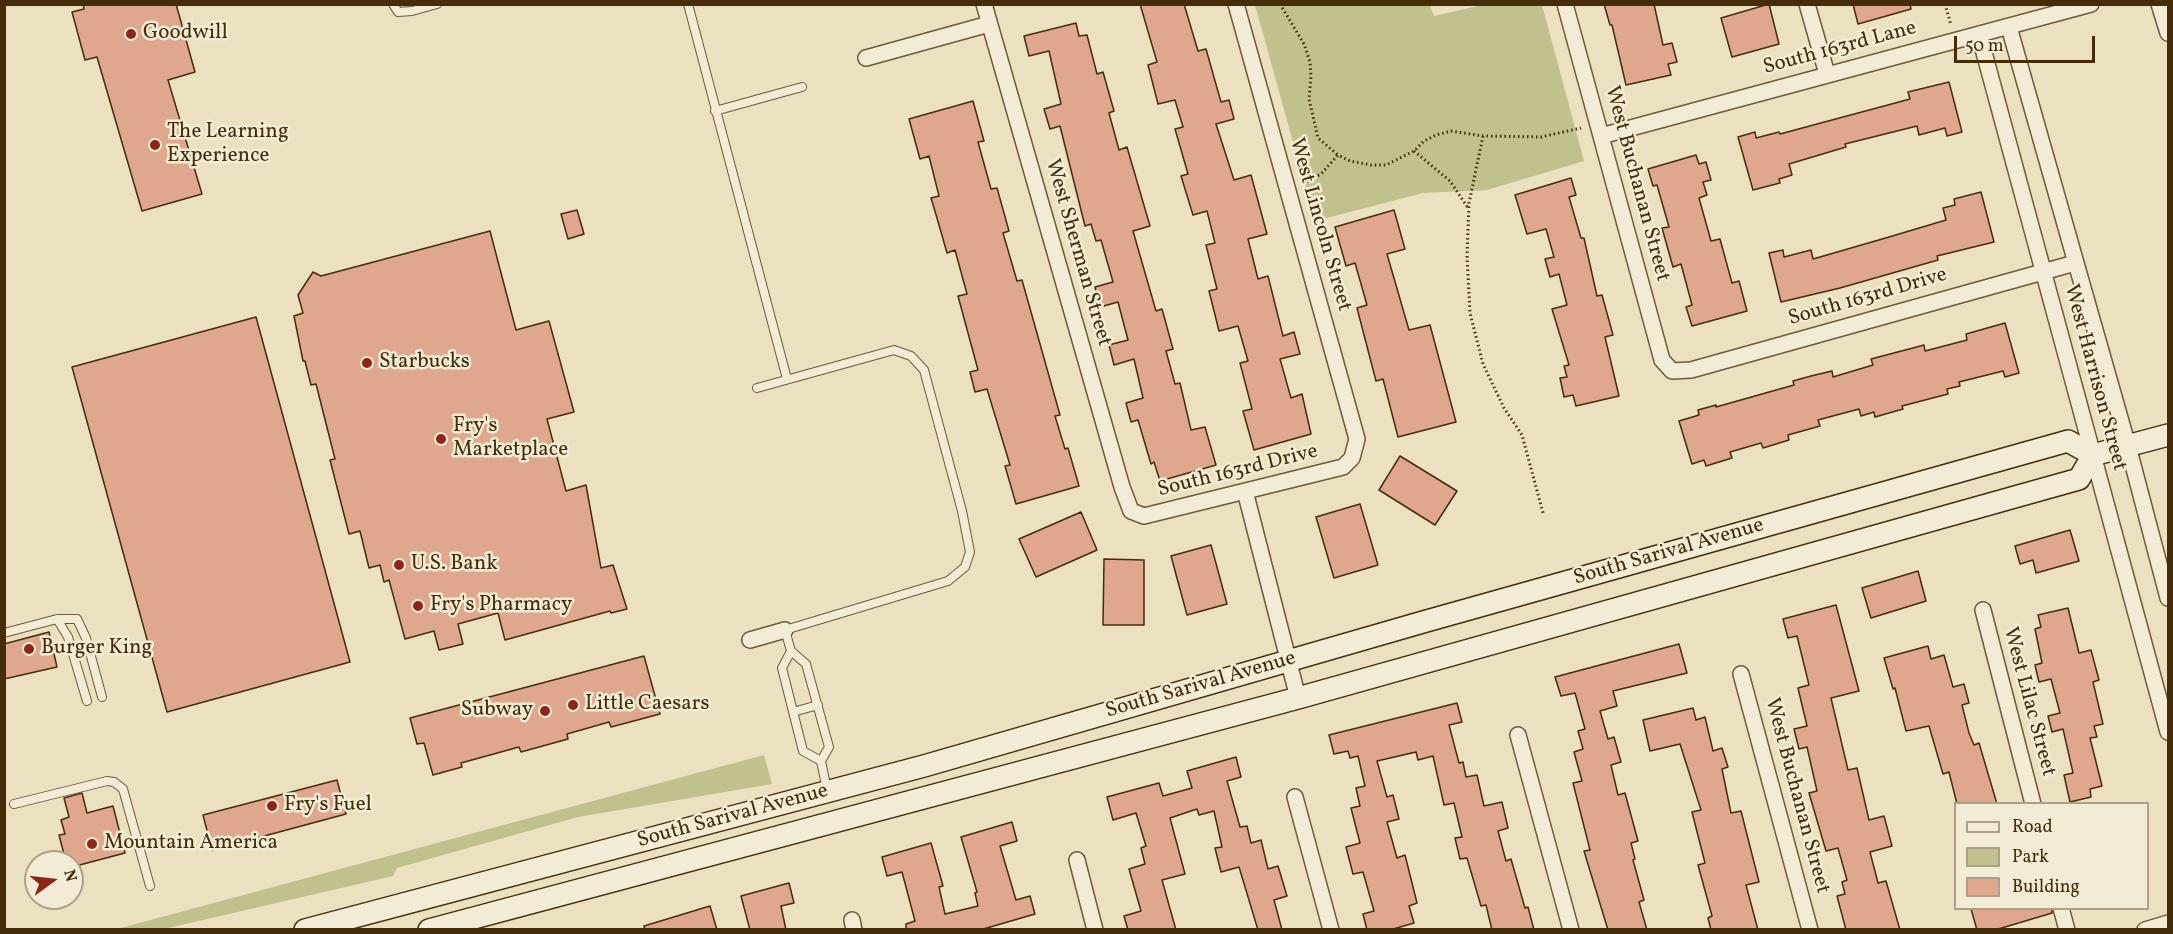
<!DOCTYPE html>
<style>
body{margin:0}
#map{position:relative;width:2173px;height:934px;overflow:hidden;background:#ebe1c0;font-family:Vollkorn,serif}
canvas{display:block}
.frame{position:absolute;inset:0;border:6px solid #452d0a;pointer-events:none}
.legend{position:absolute;left:1954px;top:802px;width:195px;height:108px;box-sizing:border-box;background:#f2ecd6;border:2px solid #ada084;margin:0;padding:8px 10px;list-style:none;font-size:18px;color:#452d0a}
.legend li{display:flex;align-items:center;gap:12px;height:30px}
.legend b{width:30px;border:2px solid #ada084}
.north{position:absolute;left:24px;top:850px;width:60px;height:60px;box-sizing:border-box;background:#f2ecd6;border:2px solid #ada084;border-radius:50%;rotate:75deg;font-size:16px;font-weight:700;line-height:24px;text-align:center;color:#452d0a}
.north::after{content:'';display:block;margin:auto;width:21px;height:27px;background:#8f2418;clip-path:polygon(50% 0,100% 100%,50% 72%,0 100%)}
.scale{position:absolute;left:1954px;top:36px;width:141px;height:27px;box-sizing:border-box;border:3px solid #452d0a;border-top:0;padding-left:8px;font-size:18px;line-height:21px;white-space:nowrap;color:#452d0a;-webkit-text-stroke:4px #f2ecd6;paint-order:stroke}
</style>
<div id="map">
<canvas width="2173" height="934"></canvas>
<div class="frame"></div>
<ul class="legend">
<li><b style="height:8px;background:#f2ecd6"></b>Road</li>
<li><b style="height:16px;background:#c0c18d"></b>Park</li>
<li><b style="height:16px;background:#dfa78e"></b>Building</li>
</ul>
<div class="north">N</div>
<div class="scale">50 m</div>
</div>
<script>
const c = document.querySelector('canvas').getContext('2d');
c.lineJoin = 'round';
function fillPath(path, color) { c.fillStyle = color; c.fill(path, 'evenodd'); }
const toPath = rows => new Path2D(rows.map(r => 'M' + r).join(''));
function trace(path, color, width, dash) { c.strokeStyle = color; c.lineWidth = width; c.lineCap = dash ? 'butt' : 'round'; c.setLineDash(dash || []); c.stroke(path); }
function write(font, color, halo, rows, align = 'center') {
  c.font = font + ' Vollkorn,serif'; c.lineWidth = 5; c.setLineDash([]); c.textBaseline = 'middle'; c.strokeStyle = halo; c.fillStyle = color; for (const [text, x, y, turn = 0] of rows) {
    c.save(); c.translate(x, y); c.rotate((+turn || 0) * Math.PI / 180); c.textAlign = isNaN(turn) ? turn : align; if (halo) c.strokeText(text, 0, 0); c.fillText(text, 0, 0); c.restore();
  }
}
fillPath(toPath([
 [1255,5,1430,5,1434,16,1482,5,1542,5,1584,161,1487,190,1423,193,1315,221],
 [764,755,772,784,578,817,397,868,393,876,164,929,117,929]
]), '#c0c18d');
const building = toPath([
 [83,4,176,4,195,72,168,80,202,194,142,211,97,57,85,60,72,12,84,9,83,4],
 [1140,4,1184,4,1198,51,1206,49,1221,102,1229,100,1234,119,1216,124,1234,180,1251,175,1267,234,1248,239,1258,279,1268,276,1283,336,1294,332,1300,354,1280,359,1291,398,1302,394,1311,434,1254,450,1243,411,1252,409,1240,363,1248,361,1238,326,1219,331,1209,291,1217,289,1206,245,1215,243,1207,211,1193,215,1181,176,1188,174,1175,129,1183,127,1175,100,1158,104,1148,65,1157,62,1140,4],
 [1604,4,1654,4,1663,45,1672,43,1677,62,1668,64,1671,75,1626,85,1612,25,1610,25,1604,4],
 [1769,4,1779,44,1732,57,1721,18,1769,4],
 [1853,4,1910,4,1911,9,1858,24,1853,4],
 [1076,23,1079,36,1087,35,1097,74,1103,72,1114,111,1109,113,1119,150,1127,147,1150,226,1133,231,1156,311,1162,309,1173,349,1166,351,1175,384,1180,383,1191,430,1205,427,1216,465,1160,481,1154,462,1151,464,1138,420,1131,422,1126,403,1143,398,1134,359,1114,365,1109,345,1128,340,1118,302,1100,307,1095,287,1113,282,1101,240,1096,241,1091,224,1085,226,1060,126,1050,129,1044,109,1061,104,1049,51,1029,56,1024,36,1076,23],
 [1949,82,1962,132,1947,136,1945,128,1919,135,1917,126,1845,144,1846,147,1789,164,1792,175,1779,179,1780,183,1753,190,1738,137,1755,132,1756,138,1779,132,1780,134,1910,99,1908,92,1949,82],
 [973,101,984,141,978,142,991,189,997,188,1009,231,1003,233,1017,281,1022,280,1060,415,1055,416,1065,449,1068,448,1079,486,1016,504,1005,466,1010,465,987,389,975,392,970,372,978,370,958,296,967,294,955,250,947,253,937,218,931,198,939,196,929,156,920,159,909,119,973,101],
 [1696,155,1699,164,1706,162,1711,180,1703,182,1707,195,1699,198,1711,241,1720,239,1732,283,1739,281,1747,311,1692,326,1686,307,1692,305,1681,264,1673,267,1662,228,1669,227,1657,185,1653,186,1648,169,1696,155],
 [1571,178,1576,195,1569,197,1581,238,1584,238,1597,296,1602,295,1613,335,1605,337,1619,396,1576,406,1573,395,1564,397,1560,378,1567,377,1564,366,1569,365,1552,309,1567,305,1559,274,1550,277,1545,259,1554,257,1546,229,1527,234,1515,195,1571,178],
 [1981,192,1994,242,1937,256,1938,260,1840,288,1781,302,1769,253,1783,250,1784,257,1811,250,1813,259,1889,237,1946,220,1943,208,1955,205,1954,199,1981,192],
 [577,210,584,234,568,239,561,214,577,210],
 [1394,210,1405,249,1387,254,1409,330,1430,325,1456,422,1398,437,1383,379,1376,381,1357,308,1367,305,1355,263,1346,266,1335,227,1394,210],
 [490,231,516,330,549,321,574,412,547,419,566,491,586,485,601,568,613,565,627,609,611,613,610,611,505,640,498,613,458,624,463,644,439,650,434,631,405,639,389,580,384,582,380,565,369,568,360,531,349,534,330,460,335,459,316,384,311,385,305,361,303,361,294,316,303,313,298,295,313,272,321,276,490,231],
 [256,317,350,662,167,712,72,367,256,317],
 [2005,323,2019,373,2005,377,2003,371,1959,382,1960,386,1947,389,1948,394,1902,406,1903,409,1875,417,1874,412,1861,416,1859,409,1818,420,1820,426,1788,435,1789,440,1763,448,1761,443,1730,452,1732,458,1706,466,1704,460,1692,464,1679,421,1699,415,1698,410,1716,405,1716,407,1794,385,1793,381,1811,376,1832,371,1833,377,1873,365,1871,359,1913,348,1924,345,1925,351,1967,340,1966,334,2005,323],
 [1400,456,1457,491,1435,525,1379,490,1400,456],
 [1360,504,1378,565,1334,578,1316,517,1360,504],
 [1081,512,1097,550,1036,577,1019,539,1081,512],
 [2070,530,2079,561,2036,573,2033,560,2020,564,2015,546,2070,530],
 [1211,545,1227,604,1187,615,1171,556,1211,545],
 [1104,559,1144,560,1144,625,1103,625,1104,559],
 [1918,571,1926,601,1871,618,1862,588,1918,571],
 [1836,605,1859,691,1831,698,1848,770,1857,768,1869,820,1884,816,1892,846,1870,852,1878,883,1886,881,1900,930,1846,930,1837,896,1845,894,1842,882,1847,880,1838,848,1826,851,1809,793,1817,791,1807,747,1799,749,1794,729,1807,726,1798,688,1809,685,1797,636,1788,638,1783,619,1836,605],
 [2068,608,2079,653,2091,650,2099,680,2093,682,2103,724,2094,726,2097,737,2090,738,2102,786,2090,789,2091,797,2070,802,2064,775,2073,773,2063,729,2052,732,2048,716,2060,713,2051,679,2039,682,2035,665,2042,663,2035,629,2041,627,2038,615,2068,608],
 [49,632,57,667,4,679,4,644,49,632],
 [1679,644,1687,673,1613,691,1617,706,1600,711,1608,739,1614,737,1621,762,1611,765,1618,795,1625,793,1638,841,1631,843,1635,859,1633,860,1644,900,1639,902,1647,930,1608,930,1584,851,1590,850,1573,783,1582,781,1574,752,1583,749,1578,731,1585,729,1575,693,1561,696,1555,677,1679,644],
 [1928,646,1931,659,1944,655,1953,687,1964,684,1969,703,1962,705,1969,733,1974,745,1979,743,1997,804,1957,804,1949,772,1943,774,1929,726,1906,731,1895,688,1893,689,1884,658,1928,646],
 [644,656,660,714,611,727,609,722,567,734,568,739,521,752,519,747,461,763,462,767,433,775,424,743,417,744,410,718,644,656],
 [1457,703,1462,722,1449,725,1459,763,1463,762,1466,777,1477,775,1484,806,1502,802,1508,828,1498,831,1506,861,1511,859,1525,908,1528,907,1534,930,1492,930,1486,905,1481,906,1467,858,1460,859,1455,838,1462,837,1454,803,1444,805,1433,756,1418,760,1416,752,1377,761,1387,797,1393,795,1399,819,1387,822,1397,858,1405,855,1417,903,1409,906,1414,923,1390,930,1367,930,1363,914,1374,911,1363,872,1353,874,1346,847,1360,843,1351,808,1360,806,1356,788,1365,786,1358,756,1350,758,1348,751,1334,754,1329,735,1457,703],
 [1693,708,1696,720,1705,717,1713,751,1722,748,1728,767,1722,769,1731,813,1741,811,1759,882,1746,885,1758,930,1711,930,1708,918,1712,916,1698,865,1705,863,1692,812,1701,810,1680,744,1650,751,1643,720,1693,708],
 [1236,757,1241,777,1227,781,1240,827,1247,826,1251,843,1261,840,1268,869,1278,866,1287,896,1274,900,1282,930,1258,930,1239,867,1221,872,1215,848,1222,847,1214,811,1199,815,1197,809,1170,818,1185,874,1162,880,1176,930,1128,930,1124,916,1141,911,1129,869,1145,864,1141,848,1146,846,1136,813,1113,820,1107,797,1159,783,1163,796,1192,788,1187,771,1236,757],
 [337,780,346,814,212,850,203,815,337,780],
 [82,793,87,813,113,806,125,853,72,867,72,862,66,862,59,835,65,834,61,820,69,817,64,798,82,793],
 [1012,822,1017,841,1000,846,1016,900,1030,896,1035,914,980,930,906,930,906,924,915,921,902,872,887,876,882,857,931,843,943,886,939,887,945,914,978,906,975,893,977,892,961,837,1012,822],
 [789,883,794,903,781,906,786,930,750,930,741,896,789,883],
 [710,906,717,930,645,930,644,926,710,906],
 [1971,909,2052,909,2052,913,1995,930,1977,930,1971,909]
]);
fillPath(building, '#dfa78e');
trace(building, '#452d0a', 1.5);
const service = toPath([
 [393,4,398,12,412,11,437,4],
 [688,4,787,379],
 [715,111,802,87],
 [757,388,894,350,911,356,924,370,962,511,970,552,965,567,948,581,785,630,791,651],
 [57,619,68,637,87,701],
 [4,633,57,619,77,619,86,638,102,697],
 [793,712,818,705],
 [821,761,803,751,782,668,791,651,806,664,829,747,821,761,827,790],
 [14,804,107,781,114,782,123,789,150,886]
]);
const minor = toPath([
 [984,4,1122,487,1131,511,1144,516,1343,467,1352,458,1357,439,1236,4],
 [1565,4,1662,360,1672,371,1691,370,2075,263],
 [1807,4,1827,74],
 [2159,4,2168,33],
 [2009,27,2128,446,2168,598],
 [1979,34,2168,732],
 [866,58,989,24],
 [1601,136,2091,4],
 [1245,491,1298,698],
 [1983,610,2033,804],
 [750,640,785,630],
 [1741,674,1810,930],
 [1518,735,1571,930],
 [1295,797,1331,930],
 [1077,860,1095,930],
 [2061,908,2067,930],
 [852,920,854,930],
 [2145,930,2168,923]
]);
const secondary = toPath([
 [305,930,924,766,1423,622,2068,441,2093,455,2168,435],
 [429,930,1298,698,2079,479,2093,455]
]);
trace(service, '#6e5a38', 10);
trace(minor, '#6e5a38', 18);
trace(secondary, '#452d0a', 24);
trace(toPath([
 [1280,4,1304,44,1310,62,1311,76,1309,99,1318,138,1338,155],
 [1945,4,1951,25],
 [1483,136,1469,203,1467,256,1470,313,1483,364,1504,408,1522,435,1543,513],
 [1414,151,1450,181,1468,208],
 [1302,184,1321,174,1338,155,1350,161,1371,165,1386,165,1414,151,1424,141,1436,135,1451,131,1483,136,1541,137,1581,128]
]), '#452d0a', 3, [1.5, 3]);
trace(service, '#f2ecd6', 8);
trace(minor, '#f2ecd6', 15);
trace(secondary, '#f2ecd6', 21);
for (const [x, y, r, color] of [
 [131,34,6,"#8f2418"],
 [155,145,6,"#8f2418"],
 [367,363,6,"#8f2418"],
 [441,439,6,"#8f2418"],
 [399,565,6,"#8f2418"],
 [418,606,6,"#8f2418"],
 [29,649,6,"#8f2418"],
 [573,705,6,"#8f2418"],
 [545,711,6,"#8f2418"],
 [272,806,6,"#8f2418"],
 [92,844,6,"#8f2418"]
]) { const dot = new Path2D(); dot.arc(x, y, r, 0, 2 * Math.PI); c.fillStyle = color; c.fill(dot); trace(dot, '#f2ecd6', 2); }
write('21px', '#452d0a', '#f2ecd6', [
 ["Goodwill",143,34],
 ["The Learning",167,133],
 ["Experience",167,157],
 ["Starbucks",379,363],
 ["Fry's",453,427],
 ["Marketplace",453,451],
 ["U.S. Bank",411,565],
 ["Fry's Pharmacy",430,606],
 ["Burger King",41,649],
 ["Little Caesars",585,705],
 ["Subway",533,711,"right"],
 ["Fry's Fuel",284,806],
 ["Mountain America",104,844]
], 'left');
write('21px', '#452d0a', '#f2ecd6', [
 ["South 163rd Lane",1840,49,-15],
 ["West Buchanan Street",1636,184,75],
 ["West Lincoln Street",1319,225,74],
 ["West Sherman Street",1077,253,74],
 ["South 163rd Drive",1868,298,-16],
 ["West Harrison Street",2094,378,75],
 ["South 163rd Drive",1238,472,-14],
 ["South Sarival Avenue",1669,553,-16],
 ["South Sarival Avenue",1201,686,-16],
 ["West Lilac Street",2028,702,75],
 ["West Buchanan Street",1796,796,75],
 ["South Sarival Avenue",733,817,-15]
]);
</script>
